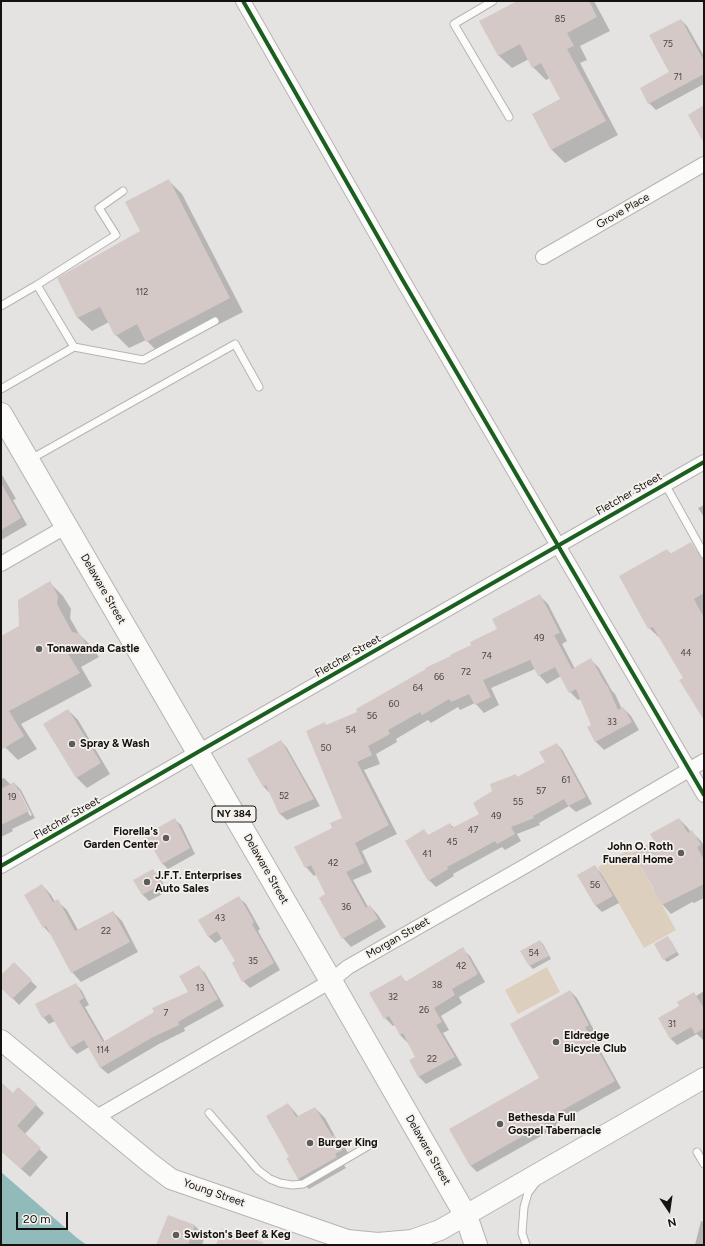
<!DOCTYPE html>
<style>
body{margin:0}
#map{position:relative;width:705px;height:1246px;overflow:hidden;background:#e5e3e1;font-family:Figtree,sans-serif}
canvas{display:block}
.frame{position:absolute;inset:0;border:2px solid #151312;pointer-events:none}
.north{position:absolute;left:649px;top:1190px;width:40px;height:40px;-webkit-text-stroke:3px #f5f1ec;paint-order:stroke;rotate:167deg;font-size:11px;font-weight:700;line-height:16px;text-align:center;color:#151312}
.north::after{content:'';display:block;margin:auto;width:14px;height:18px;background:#151312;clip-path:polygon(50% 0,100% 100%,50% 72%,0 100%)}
.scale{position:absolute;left:16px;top:1212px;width:52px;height:18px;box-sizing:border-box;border:2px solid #151312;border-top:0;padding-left:5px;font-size:12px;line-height:14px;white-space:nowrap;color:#151312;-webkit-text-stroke:3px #f5f1ec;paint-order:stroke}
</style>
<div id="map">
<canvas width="705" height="1246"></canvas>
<div class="frame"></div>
<div class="north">N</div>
<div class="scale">20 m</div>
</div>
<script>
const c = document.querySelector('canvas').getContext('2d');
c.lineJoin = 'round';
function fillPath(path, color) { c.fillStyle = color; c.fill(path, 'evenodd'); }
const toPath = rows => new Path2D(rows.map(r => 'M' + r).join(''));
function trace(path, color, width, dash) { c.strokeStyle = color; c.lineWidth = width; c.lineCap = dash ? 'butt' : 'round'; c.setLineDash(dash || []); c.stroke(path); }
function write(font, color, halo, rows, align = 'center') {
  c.font = font + ' Figtree,sans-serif'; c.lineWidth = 3.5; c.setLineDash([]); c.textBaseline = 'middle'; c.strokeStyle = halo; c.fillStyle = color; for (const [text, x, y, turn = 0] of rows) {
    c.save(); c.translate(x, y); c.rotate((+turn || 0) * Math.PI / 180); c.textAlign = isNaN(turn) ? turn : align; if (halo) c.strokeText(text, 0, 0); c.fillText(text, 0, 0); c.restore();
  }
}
fillPath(toPath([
 [631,848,676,930,644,948,598,867],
 [547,967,560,992,518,1014,505,990]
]), '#dccfbe');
fillPath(toPath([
 [1,1172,77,1238,87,1245,1,1245]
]), '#91bbba');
fillPath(toPath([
 [519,1,594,1,610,31,580,46,587,60,580,63,618,135,565,163,552,150,533,114,561,99,550,78,546,80,533,67,529,59,512,68,498,55],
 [681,20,687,26,704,56,704,84,656,110,649,103,670,73],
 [169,181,182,194,243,312,160,354,146,340,129,348,116,335,109,322,92,331,78,318,58,279,141,232],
 [1,473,16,499,13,500,27,525,1,540],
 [704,505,704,517,698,508],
 [690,544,704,559,704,718,685,679,663,641,649,628,667,550,671,554],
 [50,583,63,596,71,609,70,618,79,634,93,648,99,657,81,667,92,686,21,724,37,749,18,760,5,747,1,740,1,637,20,626],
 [540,596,548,604,567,641,562,644,575,669,591,660,599,668,612,691,615,694,622,709,623,708,631,716,639,730,604,750,596,742,588,727,593,725,581,699,578,700,570,692,561,676,547,684,539,675,535,669,491,688,499,705,484,713,475,703,460,710,458,707,431,723,428,720,396,739,397,742,376,754,380,764,364,770,397,834,362,851,372,872,353,880,368,907,370,906,378,915,386,927,351,947,343,938,326,894,317,874,314,876,306,867,333,828,343,818,325,724,327,726,359,712,499,630],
 [68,710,78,720,110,774,87,788,76,777],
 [281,741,287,748,320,806,287,820,280,814,271,794,264,787,248,759],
 [557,744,563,751,592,804,576,812,569,806,539,823,540,825,517,834,521,841,505,850,502,847,471,864,453,874,454,876,436,887,429,880,424,831,429,836,450,824,454,828,481,814,494,792,515,775,518,778,546,762],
 [4,778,11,785,14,783,21,790,35,818,12,829,13,831,1,837,1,779],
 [17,790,19,790,32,815,30,816],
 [679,819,688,828,691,833,692,832,701,841,704,846,704,898,694,903,692,902,671,914,663,905,654,890],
 [175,820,181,825,195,854,168,869,162,863],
 [595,866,601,873,619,903,602,912,596,906],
 [153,870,159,877,168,891,149,901,142,894],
 [42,885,51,895,55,902,57,901,67,910,78,930,113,912,122,921,138,952,81,982,72,972,53,937,44,927],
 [239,898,246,904,260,929,258,931,280,970,250,988,243,981,237,962,223,938,215,943,208,936],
 [668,938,671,941,679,955,667,962,664,959,656,944],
 [540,941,543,944,551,959,533,969,530,966],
 [462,949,470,956,485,982,459,997,462,1003,441,1016,449,1030,443,1033,462,1065,426,1084,419,1077,417,1057,408,1043,400,1035,395,1025,393,1026,385,1018,371,993,401,976,406,982],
 [14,964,37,987,19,1005,1,986,1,976],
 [198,966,205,973,224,1006,184,1028,185,1031,159,1044,108,1074,101,1068,89,1047,77,1054,70,1047,55,1021,49,1024,43,1017,76,984,82,991,89,1005,85,1007,105,1042,189,992],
 [570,991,577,998,595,1032,591,1034,621,1088,556,1124,557,1127,477,1172,470,1165,541,1078],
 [704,991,704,1039,703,1040,697,1034,677,1045,670,1038,696,996],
 [1,1083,13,1094,36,1105,44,1113,24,1135,48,1157,30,1177,1,1151],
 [288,1104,299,1117,315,1108,325,1118,337,1140,344,1146,352,1160,344,1165,346,1168,309,1189,298,1179,290,1157],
 [168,1216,195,1226,205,1236,202,1245,158,1245],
 [701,1221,704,1222,704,1245,695,1245]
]), '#0003');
fillPath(toPath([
 [517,1,589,1,597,17,567,33,574,46,567,49,606,121,551,150,532,114,560,99,541,63,532,68,520,44,498,56,479,21],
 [681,19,704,61,704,74,648,104,640,88,669,72,649,35],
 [704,105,704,143,688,115],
 [169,179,230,298,146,342,137,324,115,336,100,307,77,318,57,278,140,231,125,202],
 [1,483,21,518,1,530],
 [691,542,700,556,704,559,704,593,694,599,704,618,704,720,679,680,683,678,653,627,648,629,619,576,667,549,670,554],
 [50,581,58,596,57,604,72,632,80,634,86,644,68,654,80,673,9,711,24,736,1,750,1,636,19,626,18,600],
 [540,594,560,633,554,635,572,669,591,658,606,685,607,685,618,710,623,707,632,722,595,742,587,727,591,725,576,689,569,693,555,667,538,676,530,660,483,680,491,697,475,705,469,694,451,702,449,699,422,715,420,712,388,730,390,734,368,746,372,755,357,762,389,825,355,843,364,863,346,872,366,908,370,905,378,919,342,939,319,898,325,894,311,865,305,868,294,847,332,828,330,823,342,818,306,731,325,722,326,725,357,712,356,709,426,669,425,668,451,656,450,655,471,645,470,642,497,629,492,619],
 [68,709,101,763,76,778,43,724],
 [281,740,314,799,279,814,266,785,263,787,247,759],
 [557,743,586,797,568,806,564,799,533,816,534,818,511,827,515,834,497,844,495,841,464,858,447,867,448,869,428,881,405,841,424,829,428,835,450,823,452,828,479,814,473,803,492,791,490,784,516,774,517,777,545,762,539,752],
 [14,782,29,811,1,825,1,789],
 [175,818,190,848,162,864,145,835],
 [679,818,688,833,692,830,701,845,697,847,704,860,704,884,662,905,653,889,654,889,633,853,654,841,650,834],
 [595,865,613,896,595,906,577,875],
 [153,869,162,884,142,895,133,880],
 [42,884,53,902,58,899,75,931,113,911,130,942,71,973,46,926,43,928,24,895],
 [239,896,254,922,252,924,274,963,242,982,232,963,235,961,217,931,208,937,198,920],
 [668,936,677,952,663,960,654,944],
 [540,940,549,956,529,966,520,951],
 [463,947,478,974,452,989,455,995,434,1008,442,1022,436,1025,455,1057,418,1077,409,1060,415,1057,403,1033,400,1035,389,1016,384,1019,369,993,401,975,405,982],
 [14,962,32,980,12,999,1,988,1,975],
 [199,965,218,999,178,1022,179,1025,153,1037,100,1068,84,1040,70,1048,50,1014,42,1018,35,1004,76,983,84,998,79,1001,103,1042,154,1012,152,1008,188,992,179,976],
 [570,990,589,1025,585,1027,615,1081,550,1117,551,1120,470,1166,449,1129,539,1078,510,1024],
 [694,992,704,1009,704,1028,695,1034,691,1027,670,1039,658,1018,679,1006,677,1002],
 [1,1082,13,1093,18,1087,37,1104,17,1126,41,1148,21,1169,1,1151],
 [288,1103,296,1117,315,1107,332,1136,334,1135,342,1150,335,1154,337,1157,298,1179,286,1158,289,1157,266,1116],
 [168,1215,195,1225,188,1245,156,1245],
 [221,1229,263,1242,263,1245,216,1245]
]), '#d4c9c6');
const lane = toPath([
 [493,1,454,24,509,117],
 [37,285,116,235,99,208,123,191],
 [1,306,37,285,74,347,1,389],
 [74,347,143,360,215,321],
 [31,459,235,344,259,387],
 [665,484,704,554],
 [209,1113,258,1170,270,1179,280,1183,292,1185,303,1184,368,1146],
 [697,1152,704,1164],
 [526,1245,522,1233,524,1207,528,1193,537,1181]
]);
const street = toPath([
 [243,1,402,279,704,795],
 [543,257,704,164],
 [1,564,67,526],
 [1,866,198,752,704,462],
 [95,1118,331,981,348,967,527,865,704,761]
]);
const secondary = toPath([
 [1,1040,150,1163,171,1179,347,1240,378,1243,412,1240,440,1230,704,1078]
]);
const primary = toPath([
 [1,414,331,981,466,1216,476,1245]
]);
trace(lane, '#b6b4b2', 9);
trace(street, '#b6b4b2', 16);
trace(secondary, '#b6b4b2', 22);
trace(primary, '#b6b4b2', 24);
trace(lane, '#fbfbfa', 7);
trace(street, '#fbfbfa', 14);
trace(secondary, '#fbfbfa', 20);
trace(primary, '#fbfbfa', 22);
trace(toPath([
 [243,1,402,279,704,795],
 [1,866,198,752,704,462]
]), '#1b5e20', 4);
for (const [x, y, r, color] of [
 [39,649,4,"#5e5c5a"],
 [72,744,4,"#5e5c5a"],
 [166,838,4,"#5e5c5a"],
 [681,853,4,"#5e5c5a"],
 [147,882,4,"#5e5c5a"],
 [556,1042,4,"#5e5c5a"],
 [500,1124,4,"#5e5c5a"],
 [310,1143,4,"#5e5c5a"],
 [176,1235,4,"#5e5c5a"]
]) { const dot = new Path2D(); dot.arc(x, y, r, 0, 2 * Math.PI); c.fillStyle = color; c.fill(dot); trace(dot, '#f5f1ec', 1.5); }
write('9px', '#484442', null, [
 ["85",560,19],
 ["75",668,44],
 ["71",678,77],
 ["112",142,292],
 ["49",539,638],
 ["44",686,653],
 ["74",487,656],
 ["72",466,672],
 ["66",439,677],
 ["64",418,688],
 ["60",394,704],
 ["56",372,716],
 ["33",612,722],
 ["54",351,730],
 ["50",326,748],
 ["61",566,780],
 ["57",541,791],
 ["52",284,796],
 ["19",12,797],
 ["55",518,802],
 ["49",496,816],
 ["47",473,830],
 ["45",452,842],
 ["41",427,854],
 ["42",333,863],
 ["56",595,885],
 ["36",346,907],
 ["43",220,918],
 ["22",106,931],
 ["54",534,953],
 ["35",253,961],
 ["42",461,966],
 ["38",437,985],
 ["13",200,988],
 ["32",393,997],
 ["26",424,1010],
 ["7",166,1013],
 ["31",672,1024],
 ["114",103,1050],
 ["22",432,1059]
]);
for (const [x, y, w] of [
 [234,814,44]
]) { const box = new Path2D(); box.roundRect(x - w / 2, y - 8, w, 16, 3); c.fillStyle = '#f5f1ec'; c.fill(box); trace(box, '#151312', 1); }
write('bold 10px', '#151312', null, [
 ["NY 384",234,814]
]);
write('11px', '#151312', '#f5f1ec', [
 ["Grove Place",623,211,-30],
 ["Fletcher Street",629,494,-30],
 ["Delaware Street",103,589,60],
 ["Fletcher Street",348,656,-30],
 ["Fletcher Street",67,818,-30],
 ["Delaware Street",266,869,60],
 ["Morgan Street",398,938,-30],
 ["Delaware Street",428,1150,60],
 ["Young Street",214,1193,19]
]);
write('bold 11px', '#151312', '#f5f1ec', [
 ["Tonawanda Castle",47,649],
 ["Spray & Wash",80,744],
 ["Fiorella's",158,832,"right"],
 ["Garden Center",158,845,"right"],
 ["John O. Roth",673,847,"right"],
 ["Funeral Home",673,860,"right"],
 ["J.F.T. Enterprises",155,876],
 ["Auto Sales",155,889],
 ["Eldredge",564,1036],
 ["Bicycle Club",564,1049],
 ["Bethesda Full",508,1118],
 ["Gospel Tabernacle",508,1131],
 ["Burger King",318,1143],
 ["Swiston's Beef & Keg",184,1235]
], 'left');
</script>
